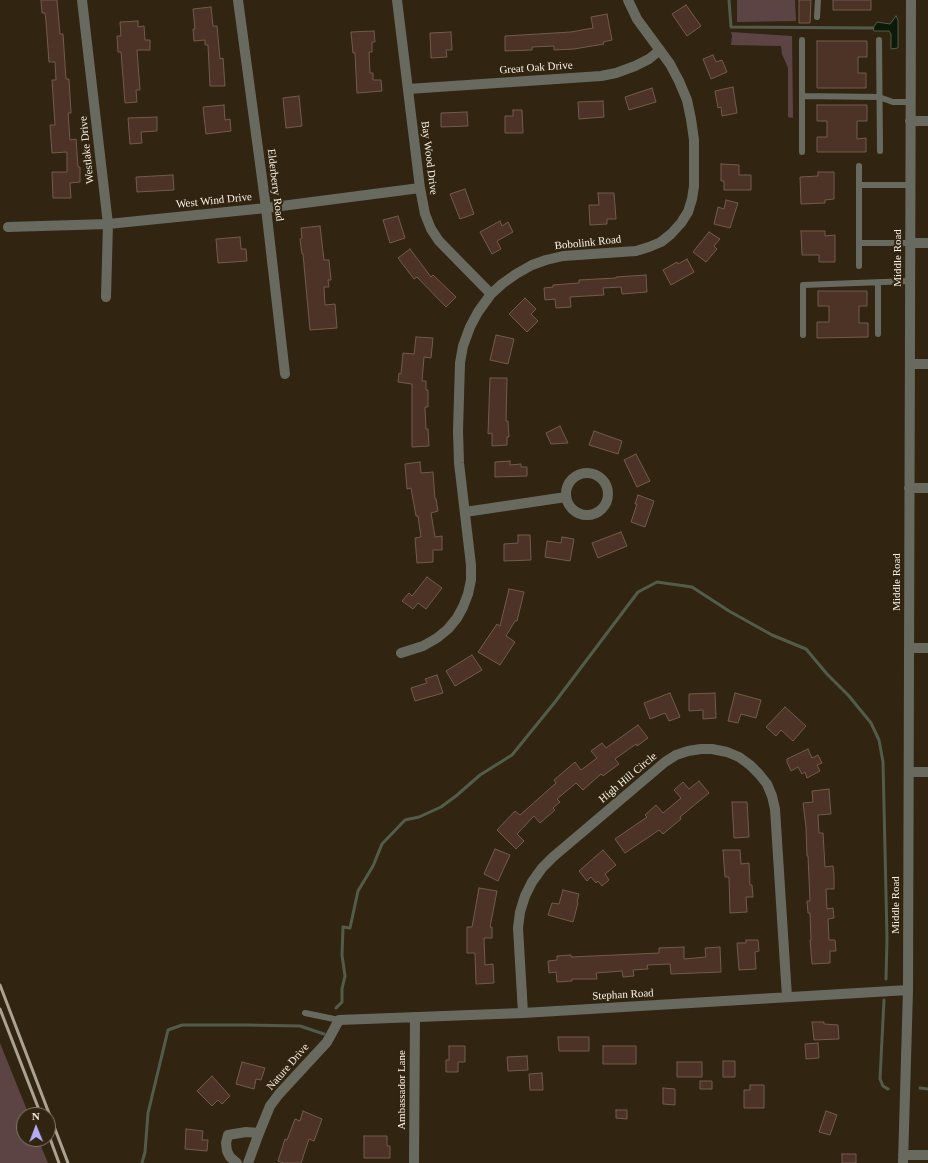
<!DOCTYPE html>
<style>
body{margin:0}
#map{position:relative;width:928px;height:1163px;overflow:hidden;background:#312511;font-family:"Times New Roman",serif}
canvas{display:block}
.north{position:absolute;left:16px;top:1107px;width:40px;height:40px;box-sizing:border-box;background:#312511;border:1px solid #827766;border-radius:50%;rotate:359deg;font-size:11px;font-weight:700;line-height:16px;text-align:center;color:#fbf3e6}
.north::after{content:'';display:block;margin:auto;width:14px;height:18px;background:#b4acf9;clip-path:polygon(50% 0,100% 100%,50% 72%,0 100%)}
</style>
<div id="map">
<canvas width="928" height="1163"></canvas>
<div class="north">N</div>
</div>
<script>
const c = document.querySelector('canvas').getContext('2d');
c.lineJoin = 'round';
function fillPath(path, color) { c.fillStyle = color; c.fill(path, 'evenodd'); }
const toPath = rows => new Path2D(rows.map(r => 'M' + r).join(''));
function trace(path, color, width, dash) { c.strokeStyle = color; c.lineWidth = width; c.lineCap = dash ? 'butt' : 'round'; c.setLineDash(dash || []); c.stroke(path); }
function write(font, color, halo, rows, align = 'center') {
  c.font = font + ' "Times New Roman",serif'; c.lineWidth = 4; c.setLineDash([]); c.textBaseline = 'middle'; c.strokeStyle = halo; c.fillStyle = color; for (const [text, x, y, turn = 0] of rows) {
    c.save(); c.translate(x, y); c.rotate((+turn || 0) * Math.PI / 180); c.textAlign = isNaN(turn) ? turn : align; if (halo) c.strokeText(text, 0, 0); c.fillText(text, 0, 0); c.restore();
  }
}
fillPath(toPath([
 [737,0,795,0,796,21,737,22],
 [731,32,792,36,793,118,788,117,788,68,782,54,781,46,731,45,732,36],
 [0,1043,29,1115,24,1115,24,1139,38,1139,48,1163,0,1163]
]), '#5d4444');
const water = toPath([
 [896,16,898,20,898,48,891,49,891,34,889,31,874,31,873,28,877,22,890,24,896,16]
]);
fillPath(water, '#0b1b08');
trace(water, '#535c4b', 1);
trace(toPath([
 [729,0,731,27,873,28],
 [884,1000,880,1079,883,1086,888,1089],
 [336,1008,342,1002,342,989,345,976,342,955,343,927,350,928,358,891,373,866,382,844,405,820,419,817,441,807,456,796,480,775,512,755,555,702,638,592,657,582,692,587,729,611,772,635,806,649,827,674,849,696,871,723,879,740,883,762,887,938,886,979],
 [920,1088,928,1089],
 [142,1163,145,1152,148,1113,168,1030,182,1025,246,1025,300,1026,324,1034]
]), '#535c4b', 3);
const building = toPath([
 [41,0,57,0,60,34,63,34,66,79,69,79,71,113,68,113,70,140,76,139,78,167,80,167,80,182,70,183,71,198,53,198,52,172,67,172,67,152,52,153,50,125,55,125,52,80,56,80,55,62,49,62,46,21,45,13,42,13,41,0],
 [799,0,811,0,810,23,799,23,799,0],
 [833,0,871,0,871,10,833,10,833,0],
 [686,5,701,26,687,36,672,14,686,5],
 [211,7,213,26,217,26,220,59,223,58,225,86,210,86,208,45,205,45,205,40,194,41,193,29,195,29,193,9,211,7],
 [607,14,612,40,603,42,604,44,574,49,554,50,554,46,532,47,532,50,505,51,505,36,571,32,593,28,591,17,607,14],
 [138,21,138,27,144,26,145,40,150,40,150,50,137,50,140,90,136,90,137,102,125,103,121,52,118,52,117,36,121,36,120,22,138,21],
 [374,31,375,42,372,42,372,52,369,52,370,73,373,73,373,80,381,80,382,91,357,93,355,53,353,53,351,32,374,31],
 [451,32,452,50,446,50,447,57,431,58,430,33,451,32],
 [817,41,867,41,867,57,858,57,858,73,866,73,866,88,817,88,817,41],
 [713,55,716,62,722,60,727,72,711,79,703,59,713,55],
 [733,87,737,113,722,116,721,107,718,108,715,91,733,87],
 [652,88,656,102,629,110,625,97,652,88],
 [299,96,302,126,286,128,283,98,299,96],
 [603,101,604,117,579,119,578,102,603,101],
 [224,105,225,120,230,119,231,131,206,134,203,107,224,105],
 [817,105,867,105,867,121,857,121,857,139,866,138,866,152,817,152,817,137,827,137,827,121,817,121,817,105],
 [513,110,522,110,523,133,505,133,505,116,513,116,513,110],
 [467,112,468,126,441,127,441,113,467,112],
 [157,117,157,131,141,132,142,143,130,144,128,118,157,117],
 [721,164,739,165,739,175,751,175,751,190,724,190,724,181,721,181,721,164],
 [818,172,834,172,834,199,825,200,825,203,801,204,800,177,818,176,818,172],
 [173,175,174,190,137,192,136,177,173,175],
 [465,189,474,214,460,219,450,194,465,189],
 [598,193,614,193,616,219,607,219,607,224,590,225,589,205,599,205,598,193],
 [726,200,738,203,730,228,714,224,718,207,724,209,726,200],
 [398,216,405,238,390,243,383,220,398,216],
 [500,221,502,226,508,222,513,232,497,241,501,249,492,254,480,232,500,221],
 [320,226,324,260,329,260,331,280,328,280,329,287,324,287,325,305,335,304,337,328,310,330,303,254,302,254,300,239,302,238,301,228,320,226],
 [801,231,825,231,825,236,835,235,835,262,819,262,819,255,802,255,801,231],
 [709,232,720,239,714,246,717,249,706,262,693,252,709,232],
 [240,237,241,249,246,249,247,261,218,263,216,239,240,237],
 [410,249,431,277,433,275,456,297,446,307,417,277,414,279,398,258,410,249],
 [687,259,694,272,671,285,663,270,677,262,678,264,687,259],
 [646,275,647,292,622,294,621,287,603,288,604,295,570,297,571,307,556,308,555,299,545,300,544,288,553,287,553,285,579,283,579,280,616,278,616,277,646,275],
 [818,291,867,291,867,306,859,306,859,323,868,323,868,337,817,338,817,322,829,322,829,306,818,306,818,291],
 [525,298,536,309,531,314,538,321,527,332,509,314,525,298],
 [496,335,514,339,508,364,490,360,496,335],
 [416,337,433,338,431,358,424,357,422,381,426,381,426,390,428,390,428,407,425,407,426,429,428,429,429,446,412,447,412,384,398,382,399,373,401,374,403,353,414,354,416,337],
 [490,378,507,378,506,421,508,421,509,437,507,437,507,445,492,446,492,433,488,434,490,378],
 [560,426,568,443,551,444,546,433,560,426],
 [594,431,622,441,618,454,589,445,594,431],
 [636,454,650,481,637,487,624,460,636,454],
 [510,461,510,465,521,464,521,467,527,467,527,476,495,477,495,462,510,461],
 [420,462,421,473,433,472,435,499,436,499,438,511,431,513,435,537,442,536,442,550,433,550,433,562,417,563,415,538,421,537,418,516,416,516,411,488,407,489,405,464,420,462],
 [638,495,654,501,645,527,631,522,637,504,635,504,638,495],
 [621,532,627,546,598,558,592,543,621,532],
 [518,535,530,535,531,560,504,561,504,544,518,543,518,535],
 [562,537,574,539,570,561,545,557,547,541,561,543,562,537],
 [427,577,442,588,426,609,418,603,413,609,402,601,409,593,412,596,427,577],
 [509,589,524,592,517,621,515,621,506,636,515,642,500,665,478,652,497,624,500,626,509,589],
 [472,655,482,670,455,686,446,671,472,655],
 [437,675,443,693,415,701,411,688,427,683,425,679,437,675],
 [670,693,680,717,669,721,665,713,650,719,644,703,670,693],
 [715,693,716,718,703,719,703,710,689,711,689,694,715,693],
 [735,693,761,700,756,718,741,714,738,723,728,721,735,693],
 [785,707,806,726,793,741,781,730,776,736,766,727,785,707],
 [638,725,648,738,637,746,636,744,615,759,619,764,603,776,601,774,583,790,576,783,557,799,560,802,553,808,555,810,540,823,534,816,517,834,524,841,516,849,497,830,515,811,520,815,556,783,554,780,575,762,581,770,597,758,591,751,602,743,606,748,638,725],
 [808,749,812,758,818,755,822,763,817,765,820,771,807,778,805,772,802,774,798,767,791,771,787,762,787,759,808,749],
 [699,781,709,793,680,817,681,819,663,834,659,830,625,853,615,839,647,817,645,815,656,805,663,813,681,798,674,790,683,782,689,789,699,781],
 [829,789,831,814,818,815,819,833,823,833,825,867,833,866,834,874,834,889,826,889,827,909,833,908,834,918,828,919,829,940,835,940,836,951,830,951,830,963,812,964,810,940,811,940,810,913,808,913,807,901,810,901,808,856,807,856,806,827,803,803,813,802,812,791,829,789],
 [732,802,747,802,749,837,734,838,732,802],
 [495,849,510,855,498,881,484,874,495,849],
 [603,850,616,865,605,874,609,880,602,886,598,881,596,883,591,877,587,881,579,871,603,850],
 [723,850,740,850,741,864,749,863,750,885,752,885,753,897,746,897,747,912,730,913,729,877,725,877,723,850],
 [479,888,497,891,490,927,492,927,492,938,484,938,485,965,493,964,494,983,476,984,475,953,467,953,467,927,472,927,479,888],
 [563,890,579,894,577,902,578,903,573,922,548,915,552,903,559,904,563,890],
 [746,940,758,940,759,951,755,952,756,969,739,970,737,943,746,943,746,940],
 [684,947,684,959,706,957,705,948,720,947,721,972,671,974,670,964,647,965,648,969,633,970,634,976,623,977,622,971,596,973,597,979,572,979,572,981,557,982,556,972,549,973,548,961,557,960,557,956,571,955,571,957,659,953,659,948,684,947],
 [812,1022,824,1022,824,1024,838,1025,839,1039,814,1040,812,1022],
 [558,1037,589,1037,589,1051,559,1051,558,1037],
 [818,1043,819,1058,806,1059,805,1044,818,1043],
 [449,1046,465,1046,465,1062,458,1062,458,1072,446,1072,446,1060,449,1060,449,1046],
 [603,1046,636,1046,636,1064,603,1064,603,1046],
 [527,1056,528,1070,508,1071,507,1057,527,1056],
 [723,1061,735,1061,735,1077,723,1077,723,1061],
 [242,1062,265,1068,261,1080,256,1079,254,1089,236,1084,242,1062],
 [677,1062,702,1062,702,1077,677,1077,677,1062],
 [542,1073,543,1090,530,1090,529,1074,542,1073],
 [212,1076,230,1096,222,1104,218,1100,212,1106,197,1091,212,1076],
 [700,1081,712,1081,712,1089,700,1089,700,1081],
 [750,1085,764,1085,764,1108,744,1108,744,1090,750,1090,750,1085],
 [663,1088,675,1089,675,1105,663,1104,663,1088],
 [616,1110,627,1110,627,1119,616,1118,616,1110],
 [303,1111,322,1119,314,1141,309,1139,301,1163,284,1163,278,1161,285,1139,287,1140,295,1119,300,1121,303,1111],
 [826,1111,837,1115,830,1135,819,1132,826,1111],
 [186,1129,203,1131,202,1140,208,1140,207,1151,185,1149,186,1129],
 [364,1136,387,1136,387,1146,390,1146,390,1158,364,1158,364,1136],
 [842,1154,856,1154,856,1163,842,1163,842,1154]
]);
fillPath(building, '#4c3326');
trace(building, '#725b4e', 1);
trace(toPath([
 [817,17,818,0],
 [879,40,880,151],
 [802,96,879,97,893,102,910,102],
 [802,152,802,40],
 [859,185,910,185],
 [859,243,910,243],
 [859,266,859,166],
 [878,282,878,334],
 [803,335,803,285,910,281],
 [305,1013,339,1020]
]), '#696a5f', 6);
trace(toPath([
 [82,0,108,224,106,297],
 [238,0,266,208,285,374],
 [397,0,420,188,425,214,431,229,439,241,491,294],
 [408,89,601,76,616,73,635,66,649,59,660,50],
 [910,121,928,121],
 [8,227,108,224,266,208,420,188],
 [910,243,928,243],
 [910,364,928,364],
 '566 494a21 21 0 1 1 42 0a21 21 0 1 1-42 0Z',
 [909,488,928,488],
 [465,512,566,497],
 [909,648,928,648],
 [401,653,423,646,437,638,448,629,457,618,463,607,468,594,471,580,471,565,459,463,458,431,460,363,463,346,470,327,478,312,491,294,502,284,516,274,532,265,546,260,563,256,636,251,649,247,661,242,671,234,681,223,688,212,692,199,694,186,694,140,691,119,687,100,679,81,670,64,637,19,628,0],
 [909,772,928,772],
 [523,1013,518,928,520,912,525,896,532,882,542,868,553,857,665,762,676,755,688,751,701,749,712,749,727,752,739,757,750,765,759,774,767,784,772,796,775,809,787,997],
 [903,1155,928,1155],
 [237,1163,230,1157,227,1151,226,1143,228,1135,246,1132,259,1133],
 [248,1163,259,1133,270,1106,279,1094,327,1042,339,1020,523,1013,908,990],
 [414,1163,415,1017],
 [903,1163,908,990,911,0]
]), '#696a5f', 10);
trace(toPath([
 [0,985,68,1163],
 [0,1009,41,1115],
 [48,1133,59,1163]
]), '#aca292', 3);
write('11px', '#fbf3e6', '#312511', [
 ["Great Oak Drive",536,68,-4],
 ["Westlake Drive",87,150,-96],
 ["Bay Wood Drive",429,158,83],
 ["Elderberry Road",275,185,83],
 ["West Wind Drive",214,201,-6],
 ["Bobolink Road",588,243,-6],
 ["Middle Road",898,258,-90],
 ["Middle Road",897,582,-90],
 ["High Hill Circle",628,778,-40],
 ["Middle Road",896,905,-90],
 ["Stephan Road",623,995,-3],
 ["Nature Drive",288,1067,-49],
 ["Ambassador Lane",402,1090,-90]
]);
</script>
